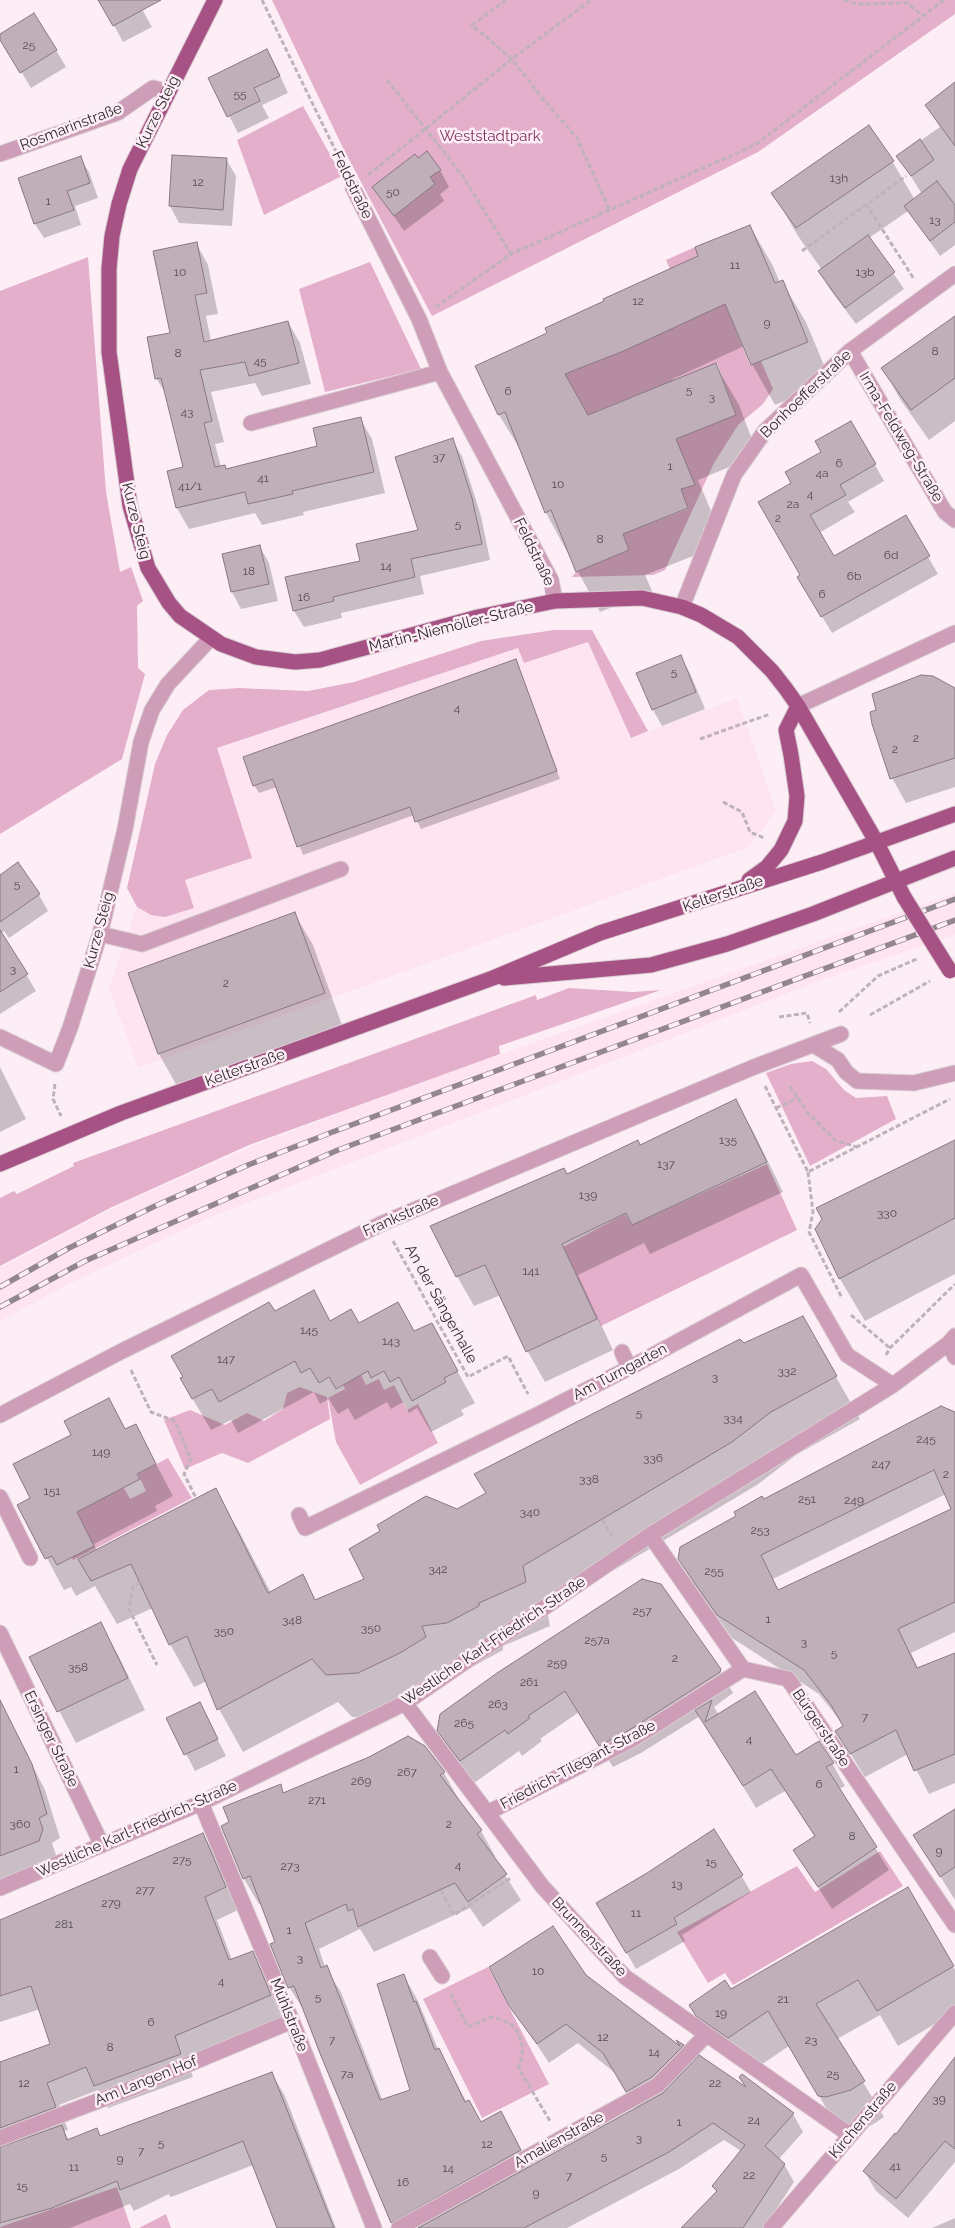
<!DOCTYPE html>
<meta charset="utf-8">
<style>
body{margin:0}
canvas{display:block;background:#fdeef6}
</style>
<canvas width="955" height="2228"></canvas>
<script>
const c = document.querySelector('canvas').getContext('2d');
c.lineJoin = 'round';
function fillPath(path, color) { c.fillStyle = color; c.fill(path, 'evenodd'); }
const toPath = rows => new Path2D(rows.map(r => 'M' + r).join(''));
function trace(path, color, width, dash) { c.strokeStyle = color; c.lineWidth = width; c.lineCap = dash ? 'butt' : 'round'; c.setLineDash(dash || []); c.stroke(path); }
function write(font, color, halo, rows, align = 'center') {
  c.font = font + ' Raleway,sans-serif'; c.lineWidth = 5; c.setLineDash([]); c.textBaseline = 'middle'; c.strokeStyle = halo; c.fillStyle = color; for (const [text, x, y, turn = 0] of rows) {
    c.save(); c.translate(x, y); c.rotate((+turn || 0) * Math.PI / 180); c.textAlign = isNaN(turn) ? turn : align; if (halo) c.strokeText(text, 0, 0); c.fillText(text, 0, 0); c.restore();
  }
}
fillPath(toPath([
 [588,642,631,738,737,698,776,811,749,847,138,1068,109,988,137,907,151,915,194,907,185,880,251,858,216,749,518,648,524,663],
 [955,893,955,935,827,978,206,1219,69,1284,0,1321,0,1268,113,1208,250,1147,406,1088]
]), '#fee4f1');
fillPath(toPath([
 [272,0,955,0,955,14,758,152,432,316,344,150],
 [303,106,342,176,264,215,237,140],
 [695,247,719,306,725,304,750,365,761,361,773,389,763,404,738,425,714,463,665,570,653,575,572,577,576,572,629,550,605,489,570,422,517,444,516,407,565,374,626,350,670,269,666,260],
 [717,363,736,415,676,439,681,489,688,509,649,524,626,457,615,461,599,410],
 [88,257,106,492,120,572,131,567,143,601,137,606,138,668,145,674,122,759,0,834,0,291],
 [370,262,421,369,325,392,299,289],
 [554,630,592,630,648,731,631,738,588,642,524,663,518,648,217,748,252,858,185,880,194,908,165,917,151,915,137,907,127,888,155,764,167,735,183,710,209,690,239,688,308,691,354,682,481,641],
 [569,988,633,992,661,990,499,1046,500,1054,249,1145,110,1208,0,1266,0,1198,14,1191,17,1194,74,1166,73,1163,536,995,537,1000],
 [812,1061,826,1069,844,1090,856,1098,887,1096,896,1119,810,1166,766,1073,791,1064],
 [767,1164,797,1230,601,1326,563,1247,625,1214,632,1225],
 [358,1369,366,1385,379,1379,384,1390,394,1385,407,1410,418,1404,438,1443,360,1485,336,1442,328,1398,345,1389,340,1378],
 [300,1387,327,1397,330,1419,248,1463,222,1453,185,1469,164,1420,190,1410,225,1425,247,1413,264,1421,283,1409,287,1393],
 [168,1458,192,1498,73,1560,67,1548,76,1511,124,1488,130,1499,146,1491,138,1474],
 [880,1851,903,1886,733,1985,725,1973,708,1983,677,1932,797,1866,815,1892],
 [488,1967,549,2084,482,2118,423,1999],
 [117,2187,131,2228,0,2228,0,2227],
 [166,2214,171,2228,139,2228]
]), '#e3afcb');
fillPath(toPath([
 [100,0,137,0,152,27,123,42],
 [0,36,56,50,66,67,31,88],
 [276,67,288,93,262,105,269,118,238,133,210,78],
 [955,84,955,245,940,256,908,211,869,238,904,289,856,324,829,288,820,271,822,270,798,236,773,193,892,161,915,200,922,194,898,156,940,127,926,105],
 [80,158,89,172,98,198,75,206,81,225,44,238,35,224],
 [226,159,236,176,232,226,179,223,170,206],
 [440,170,449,187,440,194,444,201,404,231,374,187],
 [750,226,773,266,780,283,782,282,806,322,831,382,775,405,752,364,744,346,673,379,673,381,715,364,739,405,758,455,698,480,717,525,703,529,711,549,645,575,652,591,600,612,546,513,523,454,499,415,548,333,700,257],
 [196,243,208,265,218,314,206,316,211,341,288,322,300,343,311,384,262,396,255,383,211,392,224,442,215,444,221,467,226,470,319,447,360,418,372,439,385,493,303,512,304,515,262,525,255,513,189,529,177,508,168,472,184,468,167,396,156,378,171,334],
 [955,317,955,421,929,440,900,399,883,368],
 [851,422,884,481,848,502,855,512,819,533,833,557,905,517,938,574,832,633,808,593,801,575,793,483],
 [452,440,462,456,481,516,490,560,420,576,424,594,341,613,342,618,304,627,294,611,361,562,420,530],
 [260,547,269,563,278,601,241,609,232,592,224,555],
 [680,656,690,673,705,709,662,726,653,710,638,674],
 [516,661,560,779,421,829,414,815,303,855,277,787,259,793,254,785],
 [955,688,955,787,906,803,892,778],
 [0,876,39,895,48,911,9,938,4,931,0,934],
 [294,913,313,945,342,1025,177,1086,159,1054,130,974],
 [15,956,36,991,0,1014,0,966],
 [0,1067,26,1119,0,1132],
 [736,1101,753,1131,783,1192,650,1254,644,1243,578,1275,613,1350,545,1382,528,1352,501,1295,474,1306,457,1276,567,1175,640,1147],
 [955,1141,955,1274,865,1321,840,1279,817,1229],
 [274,1313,415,1333,449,1356,475,1403,461,1410,464,1415,431,1432,417,1408,409,1413,403,1402,391,1409,387,1402,355,1420,348,1408,338,1414,329,1399,320,1404,314,1392,238,1433,231,1420,211,1430,181,1379],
 [744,1345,827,1361,860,1419,796,1455,757,1485,547,1610,550,1626,503,1646,503,1650,383,1716,352,1717,338,1702,243,1752,219,1709,207,1681,194,1687,170,1644,153,1608,117,1624,95,1586,76,1596,71,1587,64,1590,19,1506,32,1499,73,1435,109,1400,126,1430,135,1425,173,1496,155,1506,157,1511,94,1544,97,1551,215,1490,240,1533,271,1593,302,1576,316,1601,365,1580,457,1510],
 [955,1413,955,1632,911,1653,918,1669,955,1654,955,1783,929,1794,908,1754,865,1777,837,1732,845,1727,819,1694,732,1638,693,1583,679,1559,763,1501],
 [946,1494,953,1510,779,1591,773,1579],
 [100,1624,118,1655,145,1710,76,1743,31,1657],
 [720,1670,733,1693,714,1707,719,1715,795,1757,832,1763,845,1786,839,1789,889,1870,832,1909,795,1851,815,1837,785,1791,756,1808,700,1716,641,1753,613,1767,579,1712,540,1739,542,1741,522,1756,519,1751,474,1783,452,1753,439,1730,497,1674],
 [0,1701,45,1790,60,1838,52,1843,56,1855,52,1865,0,1886],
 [200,1704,226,1756,195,1771,168,1719],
 [444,1773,458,1798,456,1799,481,1831,495,1856,494,1858,521,1900,483,1927,470,1908,374,1952,360,1929,319,1949,325,1967,341,1992,383,2101,412,2090,404,1976,418,2001,438,2049,467,2103,481,2123,515,2138,531,2169,637,2109,615,2073,578,2043,549,2063,511,2005,585,1976,684,2050,680,2044,683,2046,693,2064,748,2090,742,2076,793,2114,803,2132,778,2160,784,2164,794,2182,764,2228,690,2228,717,2193,713,2186,741,2151,724,2140,679,2169,567,2228,396,2228,305,2012,289,1987,277,1942,262,1903,259,1904,244,1879,222,1826,231,1823,280,1786,284,1793],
 [955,1810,955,1900,915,1836],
 [203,1834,216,1857,238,1910,217,1920,232,1960,252,1952,265,1975,283,2018,187,2059,193,2077,108,2108,98,2090,59,2105,68,2130,64,2131,69,2140,100,2137,272,2074,285,2096,336,2228,278,2228,253,2165,174,2196,170,2197,169,2194,134,2211,130,2204,70,2228,0,2228,0,2064,52,2045,40,2009,0,2022,0,1921],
 [741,1875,751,1892,682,1935,685,1941,636,1969,598,1903],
 [907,1888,955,1970,955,2012,898,2046,880,2015,837,2039,884,2117,872,2125,847,2132,840,2131,789,2046,749,2073,711,2040,690,2005,731,1991],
 [955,2070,955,2162,908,2218,876,2191,864,2171],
 [955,2218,955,2228,932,2228]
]), '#0003');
const building = toPath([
 [98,0,161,0,113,26,98,0],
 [34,13,57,50,20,73,0,40,0,34,34,13],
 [267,49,280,76,254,88,260,101,227,117,208,78,267,49],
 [955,82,955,146,925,105,955,82],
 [869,125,894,161,796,228,771,193,869,125],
 [920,139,934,160,911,176,896,156,920,139],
 [427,151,441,170,430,177,435,184,394,216,372,187,415,154,418,158,427,151],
 [172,155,227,158,223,210,169,206,172,155],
 [81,156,90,183,67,191,74,210,34,224,18,178,81,156],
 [937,181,955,205,955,222,930,241,904,206,937,181],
 [750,225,775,283,783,280,808,342,751,365,725,304,626,350,565,374,588,415,716,363,736,415,676,439,695,485,681,489,688,508,623,534,629,550,576,572,551,510,545,513,505,412,498,415,475,366,547,333,545,328,604,301,603,299,698,256,695,247,750,225],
 [868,235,895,272,845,308,818,271,868,235],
 [197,242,207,293,195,295,204,342,288,321,299,363,249,376,245,362,200,370,212,421,204,423,215,467,225,465,226,469,317,446,313,428,361,417,374,472,292,491,293,494,248,504,245,492,176,508,167,471,183,467,161,378,155,379,147,337,170,333,153,251,197,242],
 [955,316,955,378,911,410,881,368,955,316],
 [851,421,876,464,840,485,846,495,810,515,834,556,906,515,930,556,821,617,797,577,800,575,758,502,791,483,785,472,821,452,815,441,851,421],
 [453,438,472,498,482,544,411,559,415,577,333,597,334,601,293,611,285,577,360,561,356,544,418,530,395,457,453,438],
 [260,545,269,584,231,592,222,554,260,545],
 [681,655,696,692,652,710,636,673,681,655],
 [516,659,557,771,415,822,410,807,297,847,273,779,253,786,243,757,516,659],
 [921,675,933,676,955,688,955,758,890,779,872,724,870,712,876,710,872,694,921,675],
 [18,862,40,894,0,922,0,875,18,862],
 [295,912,325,993,158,1054,128,973,295,912],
 [0,930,28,974,0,992,0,930],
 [736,1099,767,1162,632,1225,626,1213,562,1244,597,1319,526,1352,485,1265,456,1277,430,1226,564,1168,567,1174,638,1140,640,1145,736,1099],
 [955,1140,955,1218,839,1279,815,1229,822,1219,816,1208,955,1140],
 [314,1290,330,1321,351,1309,359,1323,398,1302,414,1331,432,1323,458,1371,444,1378,446,1382,412,1401,399,1377,390,1382,384,1371,371,1378,368,1371,336,1389,329,1377,319,1383,310,1368,301,1373,295,1361,219,1402,212,1389,192,1399,180,1378,183,1377,171,1356,269,1302,275,1311,314,1290],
 [803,1316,837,1376,771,1412,732,1442,523,1566,526,1582,479,1603,479,1606,447,1623,422,1626,426,1637,400,1653,358,1673,326,1675,312,1659,217,1710,187,1636,169,1645,131,1564,91,1581,78,1559,216,1488,268,1593,303,1574,315,1600,364,1579,349,1549,380,1531,377,1525,426,1496,457,1509,486,1493,474,1474,740,1339,744,1343,803,1316],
 [109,1398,125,1429,136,1424,156,1464,137,1474,140,1479,77,1512,94,1546,57,1565,52,1556,45,1559,17,1505,30,1498,13,1464,71,1435,64,1421,109,1398],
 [941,1406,955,1412,955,1602,898,1629,917,1668,955,1653,955,1754,914,1771,896,1730,850,1754,835,1731,843,1726,831,1705,804,1670,717,1615,678,1559,680,1547,736,1516,734,1512,762,1496,764,1499,941,1406],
 [934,1470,951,1509,778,1590,761,1555,934,1470],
 [642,1579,661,1584,721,1669,720,1672,628,1731,599,1746,565,1691,528,1716,530,1718,508,1734,505,1730,460,1761,437,1731,440,1714,497,1673,642,1579],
 [101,1622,128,1678,57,1712,29,1657,101,1622],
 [755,1691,796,1755,819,1741,834,1763,826,1767,877,1847,818,1887,793,1850,815,1836,771,1769,743,1786,695,1710,712,1700,705,1722,755,1691],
 [0,1700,32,1764,47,1814,39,1818,43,1829,39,1841,0,1856,0,1700],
 [200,1702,218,1739,184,1755,166,1718,200,1702],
 [408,1736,425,1746,445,1772,440,1775,482,1830,477,1834,507,1874,468,1902,455,1883,358,1927,353,1909,348,1911,346,1904,305,1923,321,1968,327,1965,380,2100,410,2090,377,1984,404,1974,414,2002,416,2001,435,2050,439,2048,465,2102,469,2100,481,2122,501,2111,521,2150,391,2223,321,2056,294,1986,288,1988,270,1944,275,1942,250,1876,243,1879,221,1826,229,1822,223,1807,281,1784,283,1793,369,1757,408,1736],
 [955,1809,955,1867,940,1877,913,1835,955,1809],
 [714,1829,743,1875,674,1918,677,1924,626,1953,596,1903,647,1873,714,1829],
 [203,1833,226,1887,205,1897,229,1960,253,1951,271,1995,175,2036,181,2054,94,2086,86,2067,47,2083,56,2107,0,2128,0,2062,50,2044,31,1986,0,1996,0,1920,203,1833],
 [908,1887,954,1966,877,2011,858,1980,816,2004,865,2081,851,2090,826,2097,818,2096,768,2011,728,2038,696,2016,689,2005,725,1980,731,1989,908,1887],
 [553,1926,586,1975,680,2046,676,2040,684,2045,652,2077,626,2092,603,2053,566,2024,537,2044,509,2006,489,1967,553,1926],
 [699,2055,746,2087,739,2077,742,2074,794,2113,765,2146,785,2164,743,2228,681,2228,717,2191,712,2186,745,2145,713,2123,669,2152,524,2228,418,2228,663,2093,699,2055],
 [955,2057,955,2149,945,2141,896,2199,863,2171,895,2133,896,2134,955,2057],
 [272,2072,334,2228,277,2228,243,2141,120,2190,117,2181,52,2208,0,2223,0,2147,62,2125,67,2140,97,2128,100,2136,272,2072]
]);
fillPath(building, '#c0afb8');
trace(building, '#897881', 1);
const minor = toPath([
 [0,154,117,113,153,88,168,92],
 [353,188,419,319,440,372,551,580,555,601],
 [850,351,945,512,955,520],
 [251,423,440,372],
 [682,607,734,475,765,431,850,351,955,274],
 [798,706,955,633],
 [100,934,142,944,341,869],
 [0,1037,56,1064,70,1028,100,934,125,829,141,742,152,710,168,684,211,638],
 [814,1045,838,1060,846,1072,857,1081,914,1083,955,1073],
 [949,1343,955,1357],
 [622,1352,629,1368],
 [0,1415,122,1351,383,1223,754,1067,841,1034],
 [0,1497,30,1558],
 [299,1515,305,1528,539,1414,629,1368,801,1275,847,1355,893,1385],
 [650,1535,743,1669,788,1679,955,1925],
 [0,1633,102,1845],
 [405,1703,542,1886,625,1977,850,2135],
 [201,1803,292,2021,374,2228],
 [489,1812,633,1739,743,1669],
 [0,1888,201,1803,405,1703,650,1535,893,1385,949,1343,955,1336],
 [430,1957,442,1976],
 [0,2138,127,2090,292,2021],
 [399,2228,658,2085,706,2035],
 [771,2228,955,2013]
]);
const major = toPath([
 [215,0,130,169,119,204,112,236,109,269,109,352,130,506,148,568,169,603,180,616,221,644,256,657,295,662,320,660,478,617,555,601,642,598,682,607,701,615,738,637,772,671,786,689,798,706,877,843,904,897],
 [749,880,767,867,781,850,795,821,797,796,791,755,786,730,798,706],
 [504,978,651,965,727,944,813,914,955,858],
 [0,1164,121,1113,493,978,600,933,822,862,955,814]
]);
trace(minor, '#d8cbd2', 17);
trace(major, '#d8cbd2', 17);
trace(toPath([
 [262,0,345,170],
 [506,0,472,25,512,59,542,98,577,138,609,209],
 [844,0,857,4,907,3,922,15],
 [387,80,462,175,511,254],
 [368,175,512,59,591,0],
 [866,204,914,279],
 [802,251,906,176],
 [436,307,511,254,755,145,944,0],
 [700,739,770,714],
 [723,802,742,812,750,832,764,838],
 [839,1012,878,976,917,959],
 [870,1015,930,981],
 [779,1017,807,1013,810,1023],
 [55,1084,53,1099,61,1116],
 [765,1086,808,1172,950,1099],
 [790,1086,808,1113,835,1140,857,1147],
 [776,1108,798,1098],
 [808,1172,813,1212,809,1232,842,1298],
 [393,1241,468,1377,508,1356,528,1394],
 [851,1315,890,1348],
 [886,1355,890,1348,955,1284],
 [131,1370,151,1412,175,1421,191,1459,184,1474,196,1498],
 [602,1520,612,1536],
 [140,1583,133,1586,129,1609,157,1665],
 [441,1890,454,1915,511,1878],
 [451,1994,468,2027,490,2017,503,2020,513,2026,519,2034,523,2049,519,2069,550,2121]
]), '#bfb2b9', 3, [5, 2.5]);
trace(minor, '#ce9db7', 15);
trace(major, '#a75285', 15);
const rail = toPath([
 [0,1287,69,1248,155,1206,248,1165,330,1133,955,899],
 [0,1307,85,1261,338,1150,955,920]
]);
trace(rail, '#92878d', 5.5);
trace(rail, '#fdeef6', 4, [11]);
const majorBridge = toPath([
 [904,897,950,971]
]);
trace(majorBridge, '#d8cbd2', 17, []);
trace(majorBridge, '#a75285', 15);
write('12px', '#554b50', null, [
 ["25",29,45],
 ["55",240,94],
 ["13h",839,178],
 ["12",198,182],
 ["50",393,192],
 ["1",48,201],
 ["13",935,220],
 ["11",735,265],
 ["10",180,272],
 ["13b",865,272],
 ["12",638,301],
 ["9",767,323],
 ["8",935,351],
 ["8",178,353],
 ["45",260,361],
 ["5",689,390],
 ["6",508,391],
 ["3",712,397],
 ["43",187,412],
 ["37",439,457],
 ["6",839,463],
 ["1",670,466],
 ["4a",822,473],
 ["41",263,478],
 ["10",558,484],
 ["41/1",190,486],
 ["4",810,494],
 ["2a",793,504],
 ["2",778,518],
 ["5",458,524],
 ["8",600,539],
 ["6d",891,555],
 ["14",386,566],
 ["18",249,571],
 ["6b",854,576],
 ["6",822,594],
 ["16",304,597],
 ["5",674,672],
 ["4",457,708],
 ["2",916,738],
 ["2",895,749],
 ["5",17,884],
 ["3",13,969],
 ["2",226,983],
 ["135",728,1140],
 ["137",666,1164],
 ["139",588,1195],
 ["330",887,1213],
 ["141",531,1271],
 ["145",309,1330],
 ["143",391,1341],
 ["147",226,1359],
 ["332",787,1371],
 ["3",715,1377],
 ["5",639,1413],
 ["334",733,1418],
 ["245",926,1439],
 ["149",101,1452],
 ["336",653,1458],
 ["247",881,1464],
 ["2",946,1474],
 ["338",589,1479],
 ["151",52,1491],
 ["251",807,1499],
 ["249",854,1500],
 ["340",530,1512],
 ["253",760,1530],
 ["342",438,1569],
 ["255",714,1571],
 ["257",642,1611],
 ["1",768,1619],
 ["348",292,1620],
 ["350",371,1628],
 ["350",224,1631],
 ["257a",597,1640],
 ["3",804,1642],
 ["5",834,1653],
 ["2",675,1658],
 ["259",557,1663],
 ["358",78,1667],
 ["261",529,1682],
 ["263",498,1704],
 ["7",865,1717],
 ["265",464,1723],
 ["4",749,1739],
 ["1",16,1769],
 ["267",407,1772],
 ["269",361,1781],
 ["6",819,1784],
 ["271",317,1800],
 ["360",20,1824],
 ["2",449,1824],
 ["8",852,1836],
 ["9",939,1851],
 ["275",182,1860],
 ["15",711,1862],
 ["4",458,1865],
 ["273",290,1866],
 ["13",677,1884],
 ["277",145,1890],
 ["279",111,1903],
 ["11",636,1913],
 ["281",64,1924],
 ["1",289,1930],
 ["3",300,1958],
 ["10",538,1971],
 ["4",221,1981],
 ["5",318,1997],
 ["21",783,1999],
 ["19",721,2013],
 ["6",151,2022],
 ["12",603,2037],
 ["7",332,2040],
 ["23",811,2040],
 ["8",110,2047],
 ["14",654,2052],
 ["7a",347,2074],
 ["25",833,2074],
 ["12",24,2083],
 ["22",715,2083],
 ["39",939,2099],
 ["24",754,2120],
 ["1",679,2122],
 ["3",639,2138],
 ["5",161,2143],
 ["12",487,2144],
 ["7",141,2151],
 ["5",604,2156],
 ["9",120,2159],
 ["41",895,2166],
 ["11",74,2167],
 ["14",448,2168],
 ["22",749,2175],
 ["7",569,2176],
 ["16",403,2182],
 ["15",22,2186],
 ["9",536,2193]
]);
write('15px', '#312a2e', '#fdeef6', [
 ["Kurze Steig",158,112,-64],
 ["Rosmarinstraße",71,127,-21],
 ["Feldstraße",352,185,64],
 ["Bonhoefferstraße",806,394,-44],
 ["Irma-Feldweg-Straße",901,437,59],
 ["Kurze Steig",136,521,76],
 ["Feldstraße",534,552,64],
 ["Martin-Niemöller-Straße",451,627,-14],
 ["Kelterstraße",723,894,-19],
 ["Kurze Steig",99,930,-75],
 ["Kelterstraße",245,1068,-20],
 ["Frankstraße",401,1216,-24],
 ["An der Sängerhalle",441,1304,61],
 ["Am Turngarten",620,1372,-28],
 ["Westliche Karl-Friedrich-Straße",494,1641,-34],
 ["Bürgerstraße",821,1728,56],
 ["Ersinger Straße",51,1739,64],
 ["Friedrich-Tilegant-Straße",578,1765,-28],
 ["Westliche Karl-Friedrich-Straße",137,1829,-24],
 ["Brunnenstraße",589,1937,47],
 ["Mühlstraße",289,2015,68],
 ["Am Langen Hof",146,2081,-22],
 ["Kirchenstraße",863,2120,-50],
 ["Amalienstraße",559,2140,-29]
]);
write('15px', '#803463', '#fdeef6', [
 ["Weststadtpark",490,136]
]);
</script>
